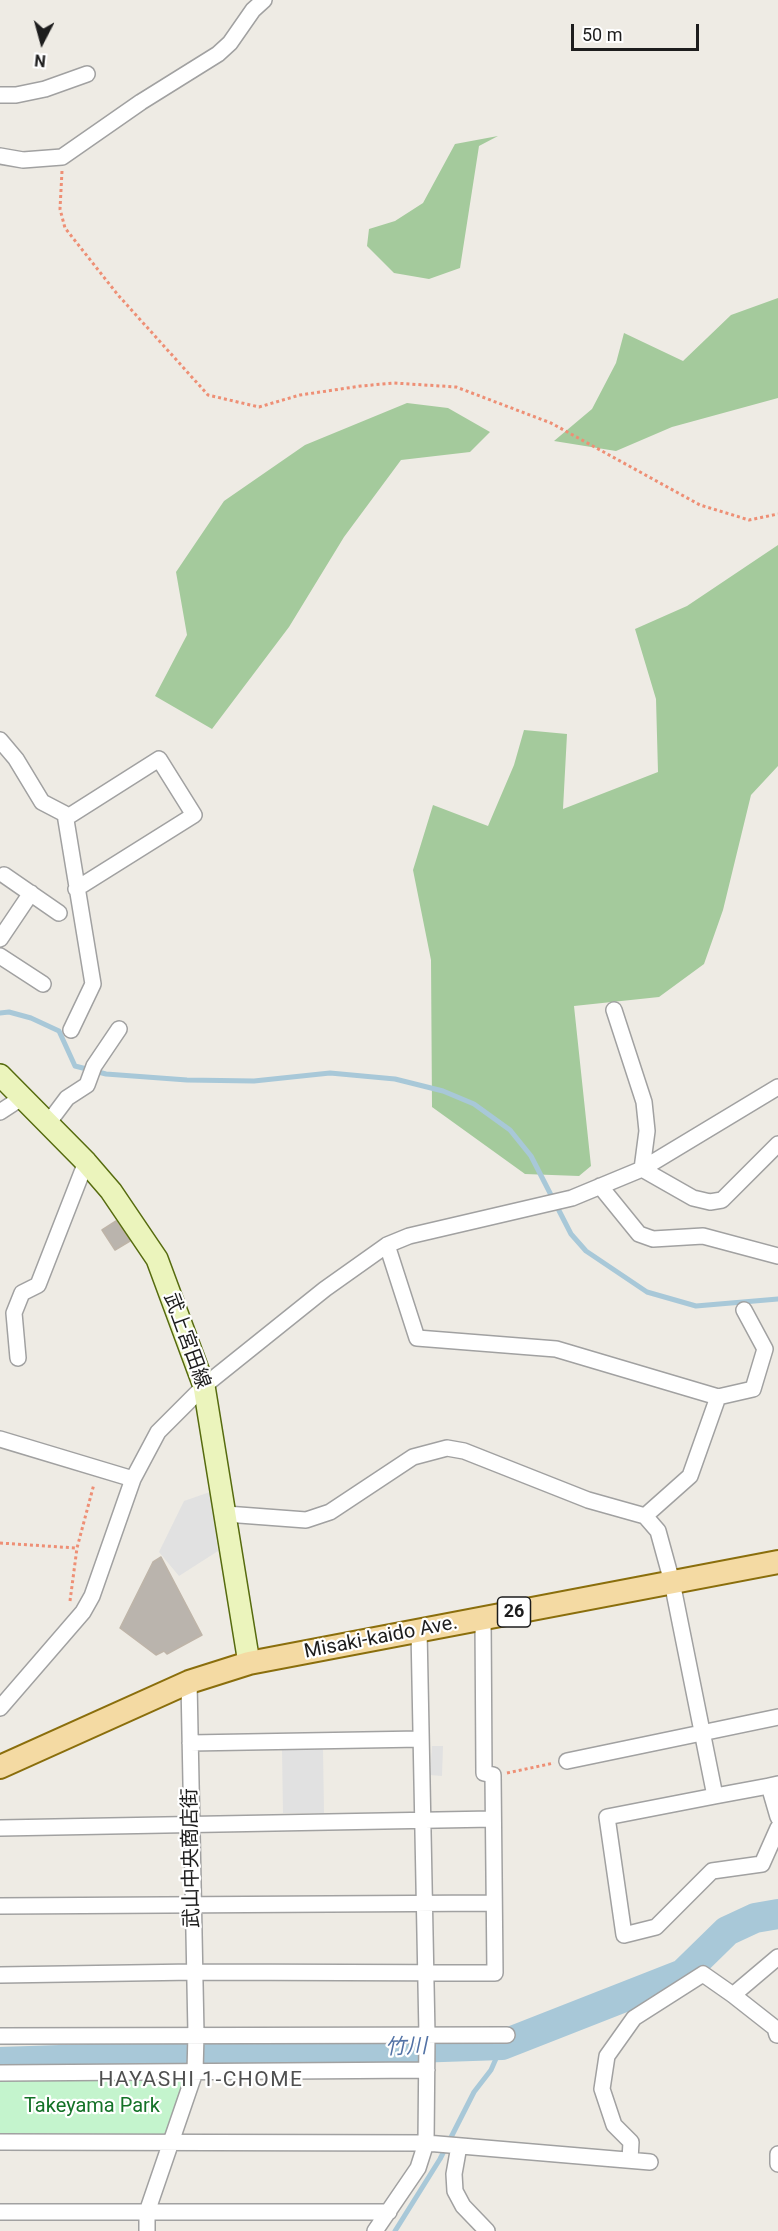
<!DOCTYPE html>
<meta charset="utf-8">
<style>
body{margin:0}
#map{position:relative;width:778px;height:2231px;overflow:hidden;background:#eeebe4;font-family:Roboto,sans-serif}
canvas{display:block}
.north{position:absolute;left:12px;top:12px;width:60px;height:60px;-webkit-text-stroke:4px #fff;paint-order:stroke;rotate:186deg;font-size:16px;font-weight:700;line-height:24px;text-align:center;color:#1d1d1d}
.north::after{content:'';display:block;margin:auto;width:21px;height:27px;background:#1d1d1d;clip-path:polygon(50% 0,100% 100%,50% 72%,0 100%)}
.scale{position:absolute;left:571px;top:24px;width:128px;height:27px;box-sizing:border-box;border:3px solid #1d1d1d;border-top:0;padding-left:8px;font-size:18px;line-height:21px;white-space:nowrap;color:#1d1d1d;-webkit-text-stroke:4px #fff;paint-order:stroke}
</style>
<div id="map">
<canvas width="778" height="2231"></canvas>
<div class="north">N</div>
<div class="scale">50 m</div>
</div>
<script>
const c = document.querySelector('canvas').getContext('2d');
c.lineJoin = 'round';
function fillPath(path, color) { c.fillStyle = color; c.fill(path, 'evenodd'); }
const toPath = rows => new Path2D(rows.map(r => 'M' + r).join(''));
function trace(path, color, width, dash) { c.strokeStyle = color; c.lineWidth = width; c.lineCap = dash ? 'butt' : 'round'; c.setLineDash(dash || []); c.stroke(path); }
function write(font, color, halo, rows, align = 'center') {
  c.font = font + ' Roboto,"Noto Sans JP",sans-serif'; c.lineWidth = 4.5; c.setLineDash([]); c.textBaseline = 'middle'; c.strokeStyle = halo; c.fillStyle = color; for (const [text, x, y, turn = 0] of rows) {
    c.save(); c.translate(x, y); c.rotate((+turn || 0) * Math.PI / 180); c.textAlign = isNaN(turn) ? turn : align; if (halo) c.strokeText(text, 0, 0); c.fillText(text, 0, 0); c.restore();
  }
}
fillPath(toPath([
 [498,136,479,146,460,268,429,279,394,273,367,246,369,229,395,221,423,203,455,144],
 [778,298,778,398,672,427,616,451,554,441,592,409,616,363,624,333,683,361,731,315],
 [407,403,448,408,490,432,470,452,401,460,344,537,289,627,212,729,155,696,187,635,176,572,224,501,305,445],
 [778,545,778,766,751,795,723,910,704,964,659,997,574,1006,591,1166,579,1176,525,1174,432,1107,431,960,413,870,433,805,488,826,514,765,524,730,567,734,563,809,658,772,656,699,635,629,687,606]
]), '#a4ca9c');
fillPath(toPath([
 [195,2072,172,2142,0,2142,0,2073]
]), '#c4f4cd');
fillPath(toPath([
 [210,1492,218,1551,179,1576,159,1552,184,1501],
 [432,1746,443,1746,442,1776,430,1775],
 [323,1749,324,1813,283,1813,282,1750]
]), '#e1e1e1');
trace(toPath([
 [0,1013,9,1012,31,1018,59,1031,75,1066,106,1074,187,1080,254,1081,330,1073,395,1079,443,1091,474,1104,510,1130,531,1156,571,1234,586,1251,647,1292,696,1306,778,1299],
 [395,2231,440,2159,474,2092,491,2070,502,2045]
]), '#a8c8d8', 5);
trace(toPath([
 [0,2062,502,2045,683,1974,727,1931,755,1918,778,1914]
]), '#a8c8d8', 30);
const building = toPath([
 [116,1221,130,1241,115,1250,102,1230,116,1221],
 [161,1557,202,1635,167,1654,164,1651,156,1655,120,1628,153,1562,161,1557]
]);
fillPath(building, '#bab4ad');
trace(building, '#beb4a8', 1.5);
const street = toPath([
 [0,95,16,95,45,89,87,74],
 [0,156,23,160,62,157,141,102,218,54,230,43,253,10,264,0],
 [0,740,16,759,42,802,65,814,93,984,71,1030],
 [66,818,159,759,194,815,76,889],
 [4,875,59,913],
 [0,939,31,893],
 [0,956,43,984],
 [614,1010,644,1102,647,1131,642,1169,693,1198,710,1202,722,1200,778,1144],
 [0,1112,23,1097],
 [49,1122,67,1098,87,1085,94,1066,119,1029],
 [600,1186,639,1234,653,1239,703,1236,778,1256],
 [387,1245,417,1338,556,1349,718,1397,690,1476,645,1516,658,1531,672,1582,715,1796,607,1817,624,1935,656,1927,712,1871,762,1864,778,1828],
 [18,1358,14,1313,22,1293,38,1285,86,1162],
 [718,1397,753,1389,765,1349,744,1310],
 [0,1439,133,1479],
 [226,1514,306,1520,330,1512,413,1457,447,1448,464,1451,588,1500,645,1516],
 [0,1708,83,1612,92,1596,133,1479,158,1432,204,1386,325,1289,387,1245,409,1236,572,1198,642,1169,778,1087],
 [190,1743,421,1739],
 [567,1761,778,1717],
 [778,1784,769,1786,778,1817],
 [715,1796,769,1786],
 [0,1828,493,1819],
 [0,1906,494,1903],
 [0,1975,195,1972,495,1973,493,1775,484,1773,483,1618],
 [777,2035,775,2028,733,1995,778,1957],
 [0,2036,507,2035],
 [0,2073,427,2070],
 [0,2142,426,2143,650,2162],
 [459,2146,454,2174,455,2191,463,2206,487,2231],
 [778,2154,778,2164],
 [630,2160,631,2142,614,2125,602,2089,607,2056,634,2018,703,1974,733,1995],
 [0,2212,389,2212],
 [147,2231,147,2212,195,2072,196,2034,189,1682],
 [375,2231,418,2168,426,2143,427,2035,419,1630]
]);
const secondary = toPath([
 [0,1075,86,1162,111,1191,157,1259,204,1386,249,1663]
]);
const primary = toPath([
 [0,1767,189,1682,249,1663,778,1562]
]);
trace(street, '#a1a1a1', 18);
trace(secondary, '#566b0e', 24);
trace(primary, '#8a6e0c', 26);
trace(toPath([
 [62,171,60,209,65,228,118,295,208,395,259,407,300,395,361,386,394,383,456,387,551,423,700,505,749,520,778,514],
 [0,1543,76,1548],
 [70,1601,77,1548,94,1484],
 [507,1773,554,1763]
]), '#ee8f75', 3, [3, 3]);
trace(street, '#fff', 15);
trace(secondary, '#ebf4bc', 21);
trace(primary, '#f4daa3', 22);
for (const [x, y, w] of [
 [514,1612,33]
]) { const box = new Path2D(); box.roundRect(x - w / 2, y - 15, w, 30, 4.5); c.fillStyle = '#fff'; c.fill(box); trace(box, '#1d1d1d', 1.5); }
write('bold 18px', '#1d1d1d', null, [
 ["26",514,1612]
]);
write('20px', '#1d1d1d', '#fff', [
 ["武上宮田線",186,1341,70],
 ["Misaki-kaido Ave.",381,1638,-11],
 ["武山中央商店街",192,1858,-91]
]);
write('20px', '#147227', '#fff', [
 ["Takeyama Park",92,2107]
]);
write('italic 21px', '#5272a5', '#fff', [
 ["竹川",406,2048,-2]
]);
c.letterSpacing = '1.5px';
write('21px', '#505050', '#fff', [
 ["HAYASHI 1-CHOME",201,2081]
]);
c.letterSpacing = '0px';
</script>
